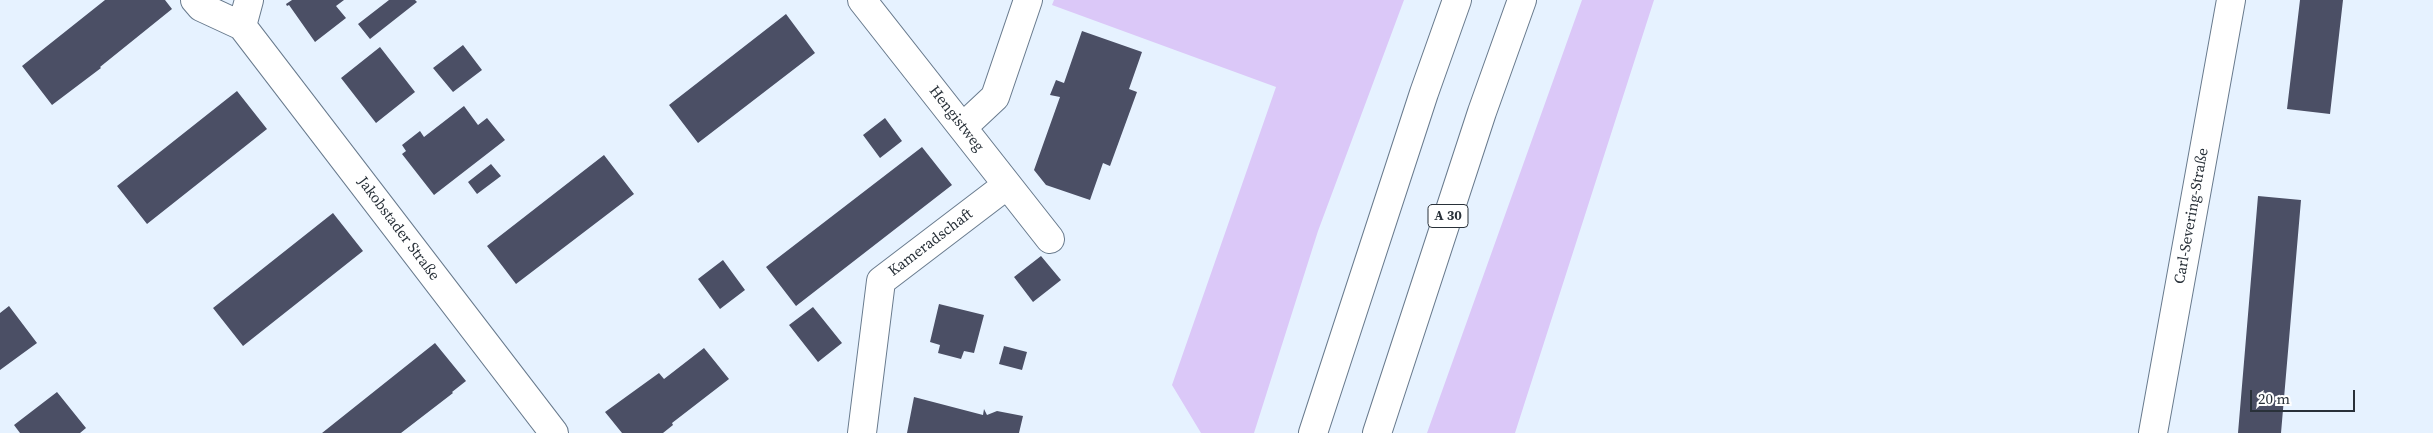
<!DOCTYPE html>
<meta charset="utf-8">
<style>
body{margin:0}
#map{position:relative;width:2433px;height:433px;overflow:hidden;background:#e6f2ff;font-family:"Source Serif 4",serif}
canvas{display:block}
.scale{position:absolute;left:2250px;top:390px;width:105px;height:22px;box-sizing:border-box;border:2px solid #293139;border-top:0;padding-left:6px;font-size:15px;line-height:18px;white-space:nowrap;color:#293139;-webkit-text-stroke:4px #fff;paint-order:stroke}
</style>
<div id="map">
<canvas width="2433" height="433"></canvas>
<div class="scale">20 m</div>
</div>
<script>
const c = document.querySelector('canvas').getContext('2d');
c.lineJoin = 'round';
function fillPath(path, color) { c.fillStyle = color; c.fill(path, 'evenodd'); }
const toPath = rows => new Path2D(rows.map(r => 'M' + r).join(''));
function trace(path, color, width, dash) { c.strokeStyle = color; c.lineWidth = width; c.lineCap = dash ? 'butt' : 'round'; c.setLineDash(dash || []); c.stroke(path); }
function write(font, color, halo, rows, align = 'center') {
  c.font = font + ' "Source Serif 4",serif'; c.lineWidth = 5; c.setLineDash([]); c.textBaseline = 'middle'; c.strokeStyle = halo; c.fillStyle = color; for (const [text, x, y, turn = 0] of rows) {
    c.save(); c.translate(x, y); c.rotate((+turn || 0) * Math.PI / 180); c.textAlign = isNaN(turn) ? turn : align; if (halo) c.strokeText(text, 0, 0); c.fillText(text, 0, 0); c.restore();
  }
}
fillPath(toPath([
 [1054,0,1404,0,1318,231,1254,433,1201,433,1172,385,1276,87,1052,5],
 [1582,0,1654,0,1515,433,1427,433]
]), '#dbc8f8');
fillPath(toPath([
 [105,0,165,0,172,9,100,67,101,68,52,105,22,66],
 [292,0,344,0,336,6,346,18,315,42,289,5,287,6,286,4],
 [389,0,415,0,417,2,370,39,358,24],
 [2300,0,2343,0,2330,114,2287,109],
 [786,14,815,53,698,143,669,105],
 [1082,31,1142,52,1129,89,1137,92,1110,166,1103,163,1090,200,1046,185,1034,170,1060,97,1050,95,1056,80,1064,83],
 [463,45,482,70,453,92,433,68],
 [380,47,415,92,376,123,341,78],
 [237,91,267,129,147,224,117,186],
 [464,106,478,125,487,118,505,140,434,195,402,154,406,151,402,145,420,131,424,137],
 [885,118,902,141,880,158,863,135],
 [922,147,952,185,796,306,766,267],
 [604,155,634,194,516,284,487,246],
 [491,164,501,176,477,194,468,182],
 [2258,196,2301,200,2281,433,2238,433],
 [333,213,363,251,243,346,213,308],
 [1041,256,1061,280,1033,302,1014,277],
 [723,260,745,290,720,309,698,279],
 [939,304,984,315,974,353,964,351,961,359,938,353,940,345,930,342],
 [9,306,37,343,0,370,0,313],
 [813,307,842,343,818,362,789,325],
 [435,343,466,381,452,392,453,393,401,433,322,433],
 [1004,346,1027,352,1022,370,999,364],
 [704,348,729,379,672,423,673,425,663,433,622,433,605,412,659,373,664,379],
 [57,392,86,428,80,433,20,433,14,425],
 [914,397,983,415,984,409,987,415,997,411,1023,416,1019,433,907,433]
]), '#4b4f65');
const minor = toPath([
 [195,0,201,7,242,26],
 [249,0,242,26,554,433],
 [862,0,1050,239],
 [963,127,995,97,1028,0],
 [862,433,881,281,1007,185],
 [2153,433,2231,0]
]);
const highway = toPath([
 [1313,433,1424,93,1457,0],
 [1377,433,1482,112,1522,0]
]);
trace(minor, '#687a8d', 30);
trace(highway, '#687a8d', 30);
trace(minor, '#fff', 28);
trace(highway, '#fff', 28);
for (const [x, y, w] of [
 [1448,216,40]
]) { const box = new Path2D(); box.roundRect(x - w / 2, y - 11.5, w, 23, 4); c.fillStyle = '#fff'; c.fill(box); trace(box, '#293139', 1); }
write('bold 14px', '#293139', null, [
 ["A 30",1448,216]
]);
write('15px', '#293139', '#fff', [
 ["Hengistweg",956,119,52],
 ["Carl-Severing-Straße",2192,216,-80],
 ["Jakobstader Straße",398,229,53],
 ["Kameradschaft",931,243,-37]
]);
</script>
